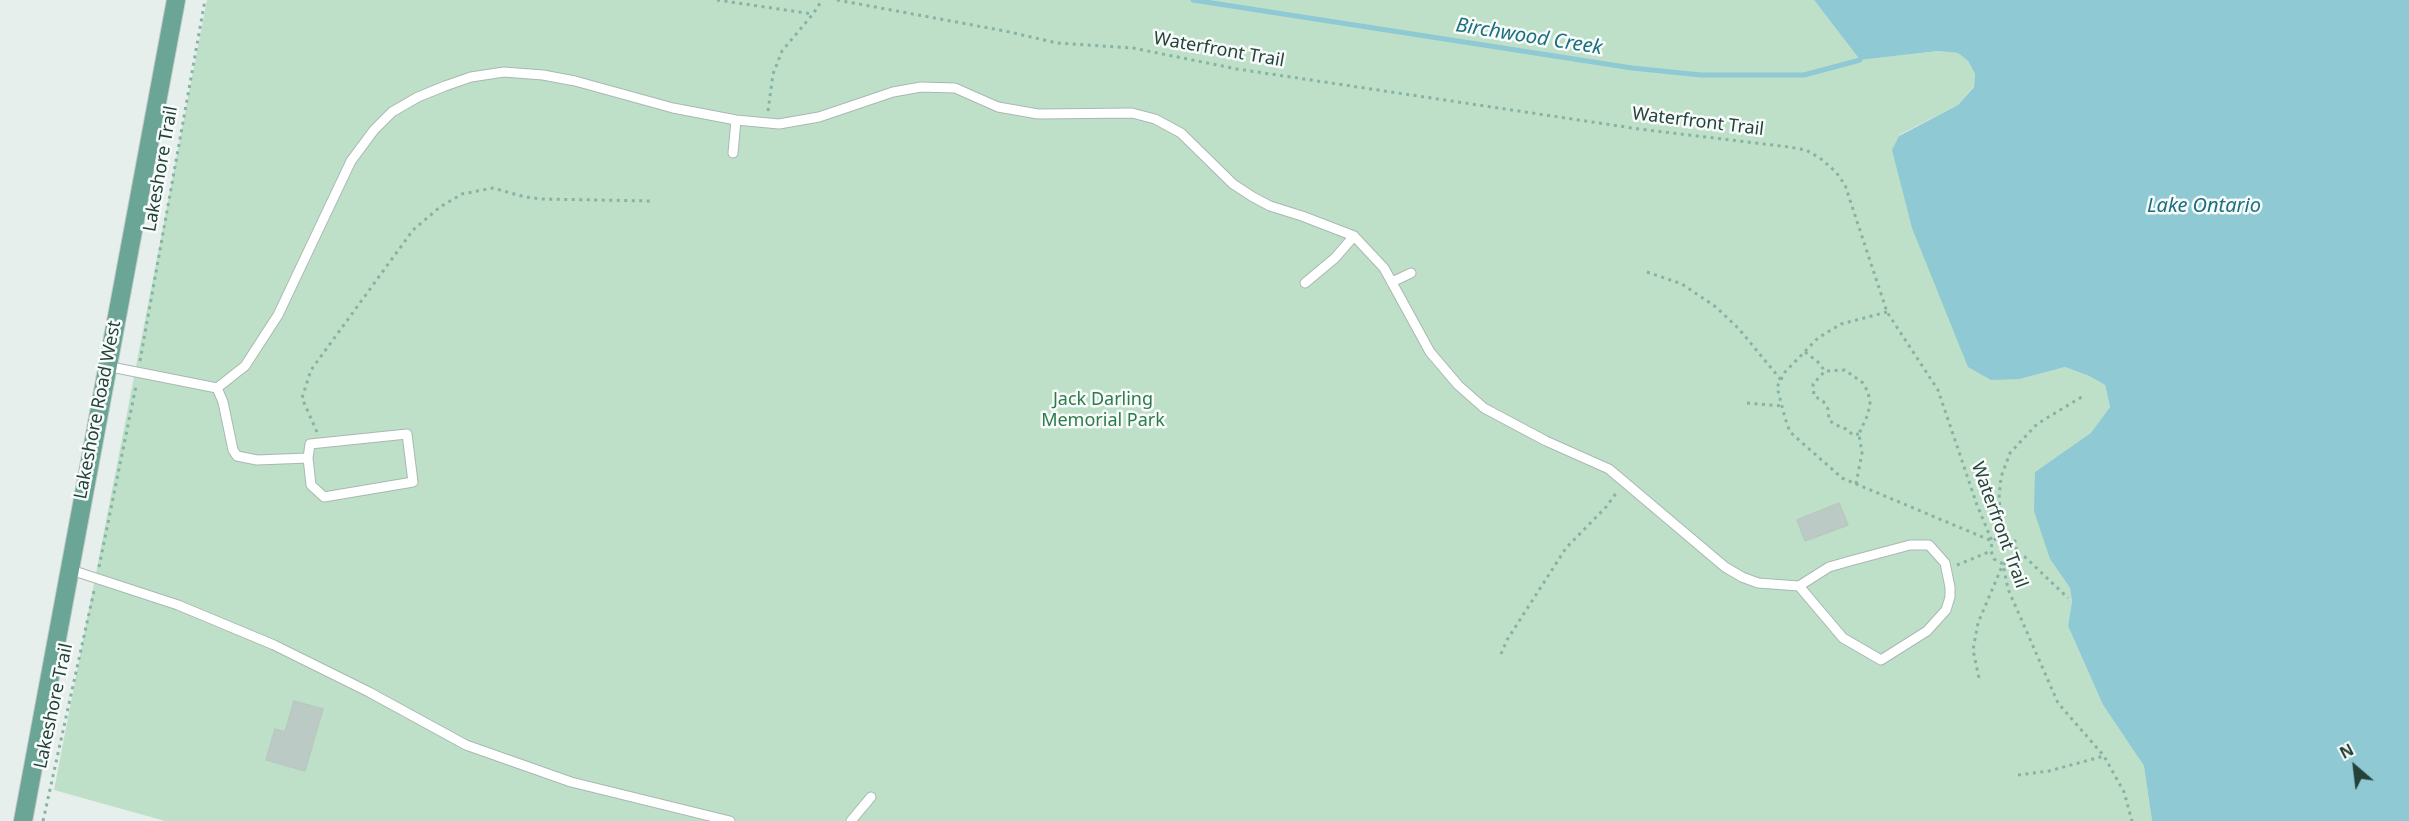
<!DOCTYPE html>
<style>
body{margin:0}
#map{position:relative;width:2409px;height:821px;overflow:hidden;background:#e6efeb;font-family:"Noto Sans",sans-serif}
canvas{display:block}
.north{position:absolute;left:2325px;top:737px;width:60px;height:60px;-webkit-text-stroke:4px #f7fbf9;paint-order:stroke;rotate:332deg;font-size:16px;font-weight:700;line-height:24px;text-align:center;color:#24423a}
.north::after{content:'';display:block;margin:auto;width:21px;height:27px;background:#24423a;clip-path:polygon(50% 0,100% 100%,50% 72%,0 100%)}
</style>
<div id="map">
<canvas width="2409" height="821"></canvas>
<div class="north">N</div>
</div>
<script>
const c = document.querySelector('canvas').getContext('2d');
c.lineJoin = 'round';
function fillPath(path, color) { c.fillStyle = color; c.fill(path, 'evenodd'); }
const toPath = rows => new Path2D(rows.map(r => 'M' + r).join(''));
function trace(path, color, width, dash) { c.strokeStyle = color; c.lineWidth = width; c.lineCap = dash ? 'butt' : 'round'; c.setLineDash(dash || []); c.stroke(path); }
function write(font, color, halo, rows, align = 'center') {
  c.font = font + ' "Noto Sans",sans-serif'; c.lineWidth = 5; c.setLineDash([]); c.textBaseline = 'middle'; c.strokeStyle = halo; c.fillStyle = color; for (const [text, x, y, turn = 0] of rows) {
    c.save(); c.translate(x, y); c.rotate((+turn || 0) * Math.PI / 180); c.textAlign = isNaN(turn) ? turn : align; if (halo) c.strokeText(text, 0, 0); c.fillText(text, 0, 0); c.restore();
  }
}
fillPath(toPath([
 [207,0,1814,0,1860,60,1938,51,1958,53,1968,61,1975,74,1974,86,1958,105,1899,135,2020,379,2065,367,2089,376,2105,385,2110,407,2091,434,2035,472,2050,559,2070,588,2072,601,2068,626,2103,705,2144,766,2152,821,165,821,54,790]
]), '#bfe0c8');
fillPath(toPath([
 [1814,0,2409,0,2409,821,2152,821,2144,766,2103,705,2068,626,2072,601,2070,588,2050,559,2034,511,2035,472,2091,433,2110,407,2105,385,2089,376,2065,367,2020,379,1991,380,1968,367,1912,228,1892,150,1899,136,1958,105,1974,87,1975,74,1968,61,1958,53,1938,51,1860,60]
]), '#8ec9d4');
trace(toPath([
 [1193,0,1632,68,1701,75,1804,75,1860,60]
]), '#8ec9d4', 5);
const building = toPath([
 [1839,503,1848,525,1805,541,1797,520,1839,503],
 [294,701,323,709,305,771,266,760,275,729,285,732,294,701]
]);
fillPath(building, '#bbcac4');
trace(building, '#b8c9c2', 1.5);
const service = toPath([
 [733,153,736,120],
 [1392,282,1411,273],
 [1305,283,1335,258,1354,236],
 [106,366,217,388,245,366,278,315,351,161,374,130,392,112,418,97,445,86,471,77,504,72,543,75,575,81,673,108,736,120,779,124,819,117,893,92,921,87,955,88,998,107,1038,114,1132,113,1155,119,1181,133,1233,184,1253,197,1270,206,1302,216,1354,236,1384,268,1430,352,1458,385,1484,408,1546,441,1609,469,1725,567,1742,577,1758,583,1799,586,1829,567,1850,561,1910,545,1929,545,1945,563,1950,587,1950,597,1946,610,1927,631,1881,660,1843,638,1799,586],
 [217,388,223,402,233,450,237,456,257,460,308,458],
 [407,434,413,482,324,497,311,485,308,458,310,444,407,434],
 [68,569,178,605,274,645,369,692,466,745,571,782,730,821],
 [851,821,871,797]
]);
const primary = toPath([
 [23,821,176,0]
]);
trace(service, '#a8b8b2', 11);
trace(primary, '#c2cac8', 20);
trace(toPath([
 [717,0,813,14],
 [837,0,1005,31,1057,43,1133,48,1237,69,1639,129,1789,147,1806,150,1820,158,1836,172,1845,185,1887,312,1938,390,1977,505,1992,541,1991,551,1994,559,2003,564,2008,589,2058,703,2104,756,2124,792,2132,821],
 [768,111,773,74,782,51,813,14,822,0],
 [1647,272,1682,284,1716,307,1739,329,1781,380],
 [1887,312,1841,324,1818,338,1785,372,1777,387,1785,418,1790,432,1842,478,1992,541,2003,535,2015,541,2017,554,2012,562,2003,564,1978,623,1973,650,1979,678],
 [1805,352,1818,362,1825,371],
 [140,361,205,0],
 [1747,403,1782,406],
 [317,432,302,398,311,370,413,230,440,207,462,194,493,188,525,197,542,199,652,201],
 [1856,484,1862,453,1859,434,1868,414,1870,403,1868,392,1863,383,1845,370,1825,371,1813,384,1814,396,1823,401,1828,409,1829,420,1834,424,1846,429,1853,435,1859,434],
 [2003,535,1999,498,2001,477,2010,453,2037,424,2085,395],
 [2017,554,2025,557,2068,598],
 [1957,565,1991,551],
 [99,567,136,386],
 [1501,654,1507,640,1566,548,1606,507,1617,492],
 [2018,775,2049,771,2104,756],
 [43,821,94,591]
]), '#86b3a5', 3, [3, 4.5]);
trace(service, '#fff', 9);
trace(primary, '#6aa596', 18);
write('18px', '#24423a', '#f7fbf9', [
 ["Waterfront Trail",1219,50,10],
 ["Waterfront Trail",1698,122,7],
 ["Lakeshore Trail",161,169,-80],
 ["Lakeshore Road West",98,410,-79],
 ["Waterfront Trail",1999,525,70],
 ["Lakeshore Trail",54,706,-78]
]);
write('18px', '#2d7a4b', '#f7fbf9', [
 ["Jack Darling",1103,400],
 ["Memorial Park",1103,421]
]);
write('italic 20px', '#1c6f80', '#f7fbf9', [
 ["Birchwood Creek",1529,37,9],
 ["Lake Ontario",2204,206]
]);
</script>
